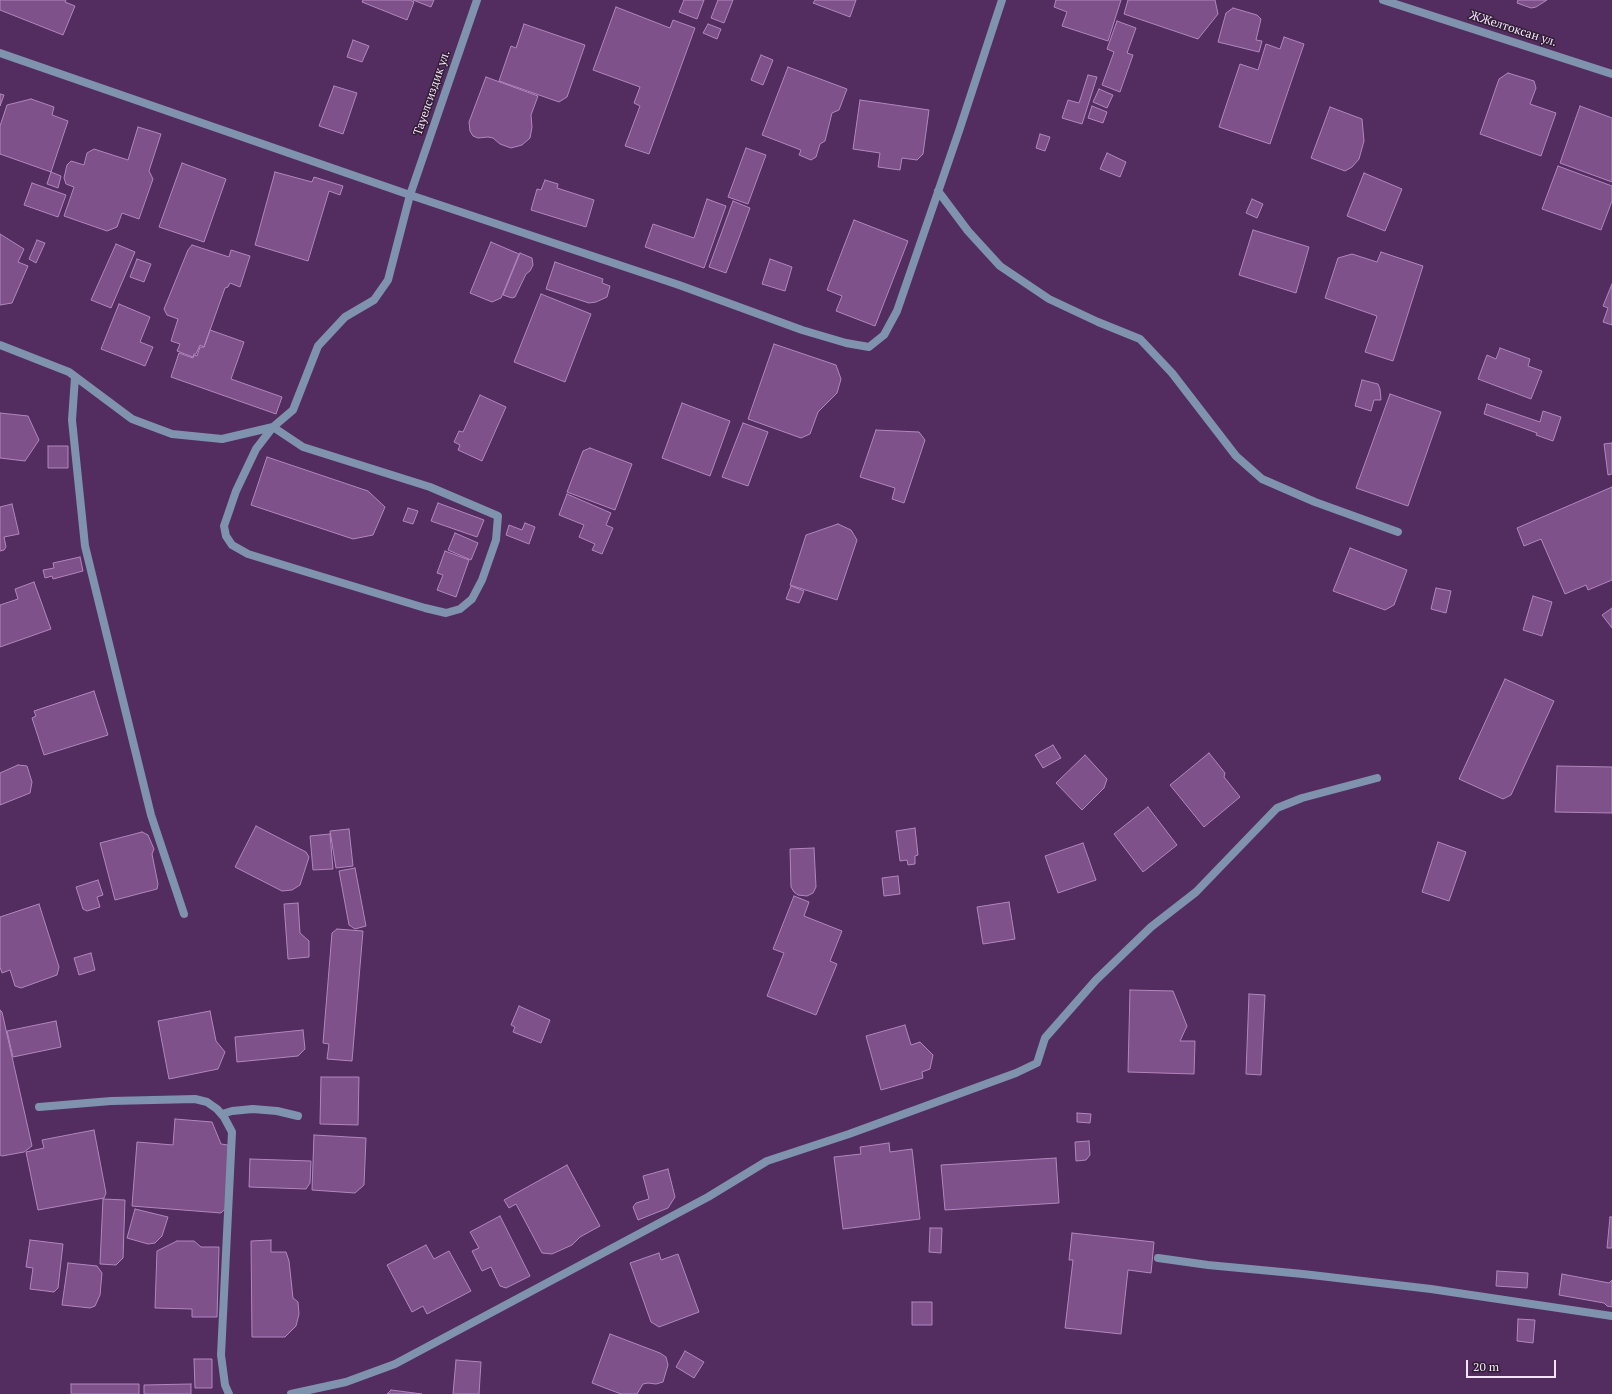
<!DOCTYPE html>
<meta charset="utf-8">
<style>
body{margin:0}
#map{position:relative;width:1612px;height:1394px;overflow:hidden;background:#532d5f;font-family:"PT Serif",serif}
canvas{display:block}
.scale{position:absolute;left:1466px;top:1360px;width:90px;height:18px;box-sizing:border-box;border:2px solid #f6e3fb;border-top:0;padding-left:5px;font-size:12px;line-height:14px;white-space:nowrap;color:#f6e3fb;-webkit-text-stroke:3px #301e35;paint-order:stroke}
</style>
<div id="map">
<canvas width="1612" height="1394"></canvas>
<div class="scale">20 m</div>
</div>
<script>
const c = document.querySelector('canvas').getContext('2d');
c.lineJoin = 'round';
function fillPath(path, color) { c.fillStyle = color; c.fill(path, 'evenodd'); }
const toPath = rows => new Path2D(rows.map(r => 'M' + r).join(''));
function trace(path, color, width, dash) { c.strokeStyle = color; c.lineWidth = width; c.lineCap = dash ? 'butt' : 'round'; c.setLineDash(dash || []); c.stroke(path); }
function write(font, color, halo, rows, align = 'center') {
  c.font = font + ' "PT Serif",serif'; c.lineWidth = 3; c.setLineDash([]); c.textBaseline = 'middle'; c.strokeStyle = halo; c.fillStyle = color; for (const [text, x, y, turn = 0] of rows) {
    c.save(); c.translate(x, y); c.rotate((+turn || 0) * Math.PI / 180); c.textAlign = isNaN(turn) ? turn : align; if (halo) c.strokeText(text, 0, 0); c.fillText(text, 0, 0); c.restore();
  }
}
const building = toPath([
 [0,0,66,0,65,2,75,6,63,35,0,10,0,0],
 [363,0,410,0,414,2,407,20,362,2,363,0],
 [413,0,434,0,431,7,413,0],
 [684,0,704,0,697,19,679,12,684,0],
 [718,0,733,0,724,23,711,18,718,0],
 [815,0,856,0,850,17,813,3,815,0],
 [1056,0,1121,0,1108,41,1062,26,1067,12,1054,7,1056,0],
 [1128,0,1215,0,1218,14,1198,39,1124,14,1128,0],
 [1518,0,1547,0,1536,7,1531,8,1517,3,1518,0],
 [616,7,670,28,673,20,695,28,649,154,625,146,640,106,634,103,640,87,593,70,616,7],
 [1233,8,1257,15,1261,19,1256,40,1262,41,1259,52,1218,42,1226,13,1233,8],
 [1117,21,1136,28,1127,53,1133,55,1120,92,1102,85,1114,52,1107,49,1117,21],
 [524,24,585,45,567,97,559,102,499,81,511,46,516,48,524,24],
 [708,24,721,29,717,39,703,33,708,24],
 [1284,37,1304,44,1270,144,1219,127,1240,64,1258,70,1266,44,1280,49,1284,37],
 [353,40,369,46,362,62,347,57,353,40],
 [761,55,773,60,763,85,751,80,761,55],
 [788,67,847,89,839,110,832,113,825,141,820,144,816,157,811,160,799,155,801,150,762,135,788,67],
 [1508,73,1534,81,1536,88,1530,104,1556,113,1541,156,1480,134,1499,79,1508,73],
 [1088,75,1097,77,1082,124,1062,118,1068,100,1079,103,1088,75],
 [486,77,538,96,531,115,532,127,530,138,522,145,511,148,500,144,493,138,488,137,478,138,473,136,470,131,469,122,486,77],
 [334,86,357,93,343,134,319,126,334,86],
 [1099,89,1113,95,1107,108,1093,102,1099,89],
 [0,94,4,95,0,106,0,94],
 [31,99,54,107,52,115,68,121,51,172,0,154,0,126,7,105,31,99],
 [860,100,929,110,923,154,917,160,902,158,900,170,878,167,880,153,853,149,860,100],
 [1092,106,1107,112,1103,123,1088,118,1092,106],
 [1580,106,1612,118,1612,182,1560,163,1580,106],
 [1330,107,1362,119,1364,141,1359,159,1352,167,1345,171,1311,158,1330,107],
 [138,127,161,134,149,171,153,179,139,219,122,213,117,227,107,231,64,216,74,187,66,184,64,178,67,165,71,161,84,165,87,153,94,149,128,160,138,127],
 [1040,134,1050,137,1045,151,1036,148,1040,134],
 [746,148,766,155,748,204,728,197,746,148],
 [1107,153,1126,162,1120,177,1100,169,1107,153],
 [182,163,226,179,204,242,159,227,182,163],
 [1558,166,1612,186,1612,201,1601,230,1542,209,1558,166],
 [51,172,61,176,58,188,47,184,51,172],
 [275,172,312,182,314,177,343,186,340,195,329,191,308,261,255,245,275,172],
 [1364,173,1402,189,1385,231,1347,216,1364,173],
 [545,180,558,184,557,188,594,200,586,227,531,210,537,189,541,190,545,180],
 [32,183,66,195,58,217,24,205,32,183],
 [707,199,726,206,704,268,645,247,653,224,694,238,707,199],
 [1252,199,1263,204,1257,218,1246,213,1252,199],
 [733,201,750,208,726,273,709,267,733,201],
 [854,220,908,241,875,326,836,311,842,296,827,290,854,220],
 [1253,230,1309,247,1296,293,1239,275,1253,230],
 [0,234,24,249,18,262,28,266,12,303,0,305,0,234],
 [37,240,45,243,36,263,29,259,37,240],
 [491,242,519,254,501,298,492,302,470,293,491,242],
 [116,244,135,252,111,308,91,300,116,244],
 [192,245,229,257,231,250,250,256,240,287,230,283,228,287,225,288,204,347,200,345,196,354,194,354,193,357,177,351,180,344,171,341,178,319,167,315,164,309,188,250,192,245],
 [1381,252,1423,266,1393,361,1365,352,1377,316,1325,298,1338,258,1352,254,1377,262,1381,252],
 [520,253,532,258,533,265,530,271,526,274,515,297,512,298,503,295,520,253],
 [137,259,151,264,144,282,130,277,137,259],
 [770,259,792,267,785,291,762,284,770,259],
 [555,262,603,279,602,283,610,286,607,297,596,302,589,303,546,289,555,262],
 [1612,284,1612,325,1603,322,1608,308,1603,306,1612,284],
 [541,294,591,314,565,382,514,362,541,294],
 [119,304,150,317,140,342,153,347,145,366,101,349,119,304],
 [210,330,244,342,231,379,282,397,276,414,171,377,179,353,193,358,194,355,197,356,200,347,204,347,210,330],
 [774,344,836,365,841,379,837,393,818,412,810,434,801,438,748,419,774,344],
 [1500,348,1530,359,1528,366,1542,371,1531,399,1478,379,1487,355,1496,359,1500,348],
 [1362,380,1378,384,1380,389,1381,400,1374,400,1371,411,1355,406,1362,380],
 [1390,394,1441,412,1408,506,1356,488,1390,394],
 [480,395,506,407,482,461,458,450,460,445,454,442,459,431,463,432,480,395],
 [682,403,730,421,710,476,662,458,682,403],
 [1487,404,1540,422,1543,411,1561,417,1553,441,1536,435,1537,433,1484,414,1487,404],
 [0,413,28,416,39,440,25,461,0,458,0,413],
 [743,423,768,432,748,486,722,477,743,423],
 [876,430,919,432,925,440,904,503,892,499,895,488,860,477,876,430],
 [1612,443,1612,474,1608,475,1604,444,1612,443],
 [48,446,68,446,68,468,48,468,48,446],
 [590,448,632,464,615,510,567,492,583,451,590,448],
 [267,457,368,491,385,507,373,535,353,539,251,505,267,457],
 [1612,487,1612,580,1588,590,1586,585,1565,594,1541,539,1524,546,1517,528,1612,487],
 [567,494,611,513,606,525,613,528,602,554,592,550,595,544,579,537,584,525,559,515,567,494],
 [438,503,484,520,477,537,431,521,438,503],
 [12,504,19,534,4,537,6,547,4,550,0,551,0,507,12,504],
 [408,508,418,511,413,524,403,521,408,508],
 [525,523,535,527,529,544,506,535,509,525,522,530,525,523],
 [838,524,851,530,857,540,837,600,790,585,806,535,838,524],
 [455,533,478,543,471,560,448,550,455,533],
 [1350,548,1407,570,1394,605,1385,610,1333,591,1350,548],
 [445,551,469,560,456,597,437,590,443,575,437,573,445,551],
 [80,557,83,571,53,579,52,576,45,578,43,570,54,568,53,563,80,557],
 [34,582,51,629,0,647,0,605,18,599,15,589,34,582],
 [791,586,804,591,799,603,786,599,791,586],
 [1436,588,1451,591,1446,613,1431,609,1436,588],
 [1533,596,1552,602,1542,636,1523,630,1533,596],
 [1612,608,1612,628,1602,615,1612,608],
 [1505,679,1554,701,1511,795,1503,799,1459,779,1505,679],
 [94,691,108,735,44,755,32,718,36,716,34,711,94,691],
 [1053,745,1061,758,1043,768,1035,755,1053,745],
 [1209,753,1225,773,1224,777,1240,797,1204,827,1170,785,1209,753],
 [1085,755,1107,779,1104,788,1082,810,1056,783,1085,755],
 [18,765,27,766,32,782,30,793,0,805,0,773,18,765],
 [1557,766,1612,767,1612,813,1555,812,1557,766],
 [1148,807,1177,845,1143,872,1114,834,1148,807],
 [256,826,306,852,309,857,300,885,292,890,282,891,235,867,256,826],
 [915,828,918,855,915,856,915,864,908,865,907,860,900,861,896,831,915,828],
 [349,829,353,866,336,868,330,831,349,829],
 [142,832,148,835,154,849,152,854,158,884,157,889,115,900,100,843,142,832],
 [330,834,333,869,313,870,310,836,330,834],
 [1438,842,1466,852,1449,901,1422,892,1438,842],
 [1083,843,1096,880,1058,893,1045,856,1083,843],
 [814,848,816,887,813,893,807,896,798,895,794,892,791,887,790,849,814,848],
 [355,868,366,926,355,929,349,925,339,871,355,868],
 [898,876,900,894,884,896,882,878,898,876],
 [98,880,103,895,97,897,100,907,87,911,83,909,76,887,98,880],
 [794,896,809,902,804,916,842,931,830,961,837,964,816,1015,767,996,784,953,773,949,794,896],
 [1009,902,1015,939,983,944,977,907,1009,902],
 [298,903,300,933,309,941,309,957,288,959,284,904,298,903],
 [39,904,59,967,57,975,21,988,15,986,10,970,2,973,0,967,0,917,39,904],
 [337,929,363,931,352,1061,327,1059,329,1044,323,1043,332,933,337,929],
 [91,953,95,970,79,975,74,958,91,953],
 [1130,990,1173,991,1187,1026,1180,1041,1195,1041,1194,1074,1128,1072,1130,990],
 [1249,994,1265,995,1261,1075,1246,1074,1249,994],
 [519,1006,550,1020,541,1043,513,1032,515,1027,511,1025,519,1006],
 [0,1010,2,1012,32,1146,24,1152,2,1156,0,1155,0,1010],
 [210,1011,216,1041,225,1052,218,1069,169,1079,158,1021,210,1011],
 [56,1021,61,1047,13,1057,7,1031,56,1021],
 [905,1025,911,1045,920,1042,933,1055,930,1069,922,1072,923,1078,881,1090,866,1036,905,1025],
 [303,1030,305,1049,298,1056,237,1062,235,1037,303,1030],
 [321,1077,359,1077,358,1125,320,1124,321,1077],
 [1077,1113,1091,1114,1090,1123,1077,1122,1077,1113],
 [175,1119,212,1122,221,1144,228,1145,226,1208,221,1213,132,1206,137,1142,173,1145,175,1119],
 [94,1130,106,1193,104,1198,38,1210,26,1152,44,1148,42,1140,94,1130],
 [314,1135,366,1138,364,1185,355,1193,312,1190,314,1135],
 [1089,1141,1090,1155,1086,1160,1076,1161,1075,1142,1089,1141],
 [889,1143,890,1152,912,1149,920,1219,843,1229,834,1157,861,1154,860,1147,889,1143],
 [1056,1158,1059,1203,945,1210,941,1165,1056,1158],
 [250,1159,311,1161,310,1183,306,1189,249,1187,250,1159],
 [567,1165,600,1226,580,1237,572,1245,552,1254,542,1253,516,1204,509,1208,504,1200,567,1165],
 [668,1169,675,1197,668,1208,638,1220,633,1207,636,1203,649,1199,643,1176,668,1169],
 [103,1199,125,1200,123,1258,116,1265,100,1264,103,1199],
 [135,1209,168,1217,162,1236,155,1243,148,1244,127,1238,135,1209],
 [500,1216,530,1276,506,1288,500,1286,491,1267,482,1271,472,1251,479,1248,470,1232,500,1216],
 [1610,1217,1612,1217,1612,1248,1607,1248,1610,1217],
 [930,1228,942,1228,941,1253,929,1252,930,1228],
 [1072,1233,1154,1242,1151,1273,1128,1270,1121,1334,1065,1328,1073,1260,1069,1260,1072,1233],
 [30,1240,63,1244,58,1288,54,1292,30,1289,33,1268,26,1267,30,1240],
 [271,1240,271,1252,286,1252,289,1261,293,1298,298,1302,299,1314,296,1326,285,1337,252,1337,251,1241,271,1240],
 [177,1241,194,1241,201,1247,219,1247,217,1317,192,1317,192,1309,155,1308,157,1251,177,1241],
 [426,1245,434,1259,449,1251,471,1291,427,1314,423,1306,412,1312,387,1265,426,1245],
 [659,1253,661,1260,678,1254,699,1312,659,1327,651,1322,630,1263,659,1253],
 [68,1263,97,1266,102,1273,100,1295,95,1306,90,1308,62,1305,68,1263],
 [1497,1271,1528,1273,1527,1288,1496,1286,1497,1271],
 [1562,1274,1609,1283,1612,1280,1612,1307,1607,1306,1604,1303,1559,1295,1562,1274],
 [912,1302,932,1302,932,1325,912,1325,912,1302],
 [1518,1319,1535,1320,1533,1343,1517,1341,1518,1319],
 [610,1334,660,1353,666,1357,668,1365,663,1382,656,1384,648,1383,643,1384,637,1394,621,1394,592,1383,610,1334],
 [685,1351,704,1362,694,1378,676,1367,685,1351],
 [194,1359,212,1359,212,1388,195,1388,194,1359],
 [456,1360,481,1362,479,1394,453,1394,456,1360],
 [71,1384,139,1384,139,1394,71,1394,71,1384],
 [191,1384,191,1394,144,1394,144,1385,191,1384],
 [391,1390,422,1394,387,1394,391,1390]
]);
fillPath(building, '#7e518b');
trace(building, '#b186be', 1);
trace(toPath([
 [1383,0,1612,74],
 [0,53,410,195,679,285,802,330,846,343,869,347,884,335,897,311,959,131,1002,0],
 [938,191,968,231,1000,266,1049,299,1098,322,1140,339,1172,373,1236,456,1262,479,1315,502,1398,532],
 [0,345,69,372,132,419,172,434,222,439,273,427,293,410,318,346,345,317,374,300,388,280,410,195,477,0],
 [75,377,72,420,85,546,151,815,184,914],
 [273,427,303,447,430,487,498,516,496,540,482,580,472,599,460,609,446,613,425,608,290,567,248,554,232,545,226,536,224,526,236,491,256,449,273,427],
 [39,1107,111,1101,195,1099,207,1102,217,1109,224,1117,232,1132,221,1355,225,1385,229,1394],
 [222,1114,232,1111,253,1109,277,1111,298,1116],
 [1158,1258,1208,1265,1303,1274,1431,1289,1612,1316],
 [291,1394,346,1382,395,1364,708,1197,767,1161,849,1134,1016,1073,1037,1063,1045,1038,1096,980,1151,927,1196,892,1277,808,1302,798,1377,778]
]), '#7f92ae', 8);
write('12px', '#f6e3fb', '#301e35', [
 ["ЖЖелтоксан ул.",1513,29,18],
 ["Тауелсиздик ул.",432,93,-71]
]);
</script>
